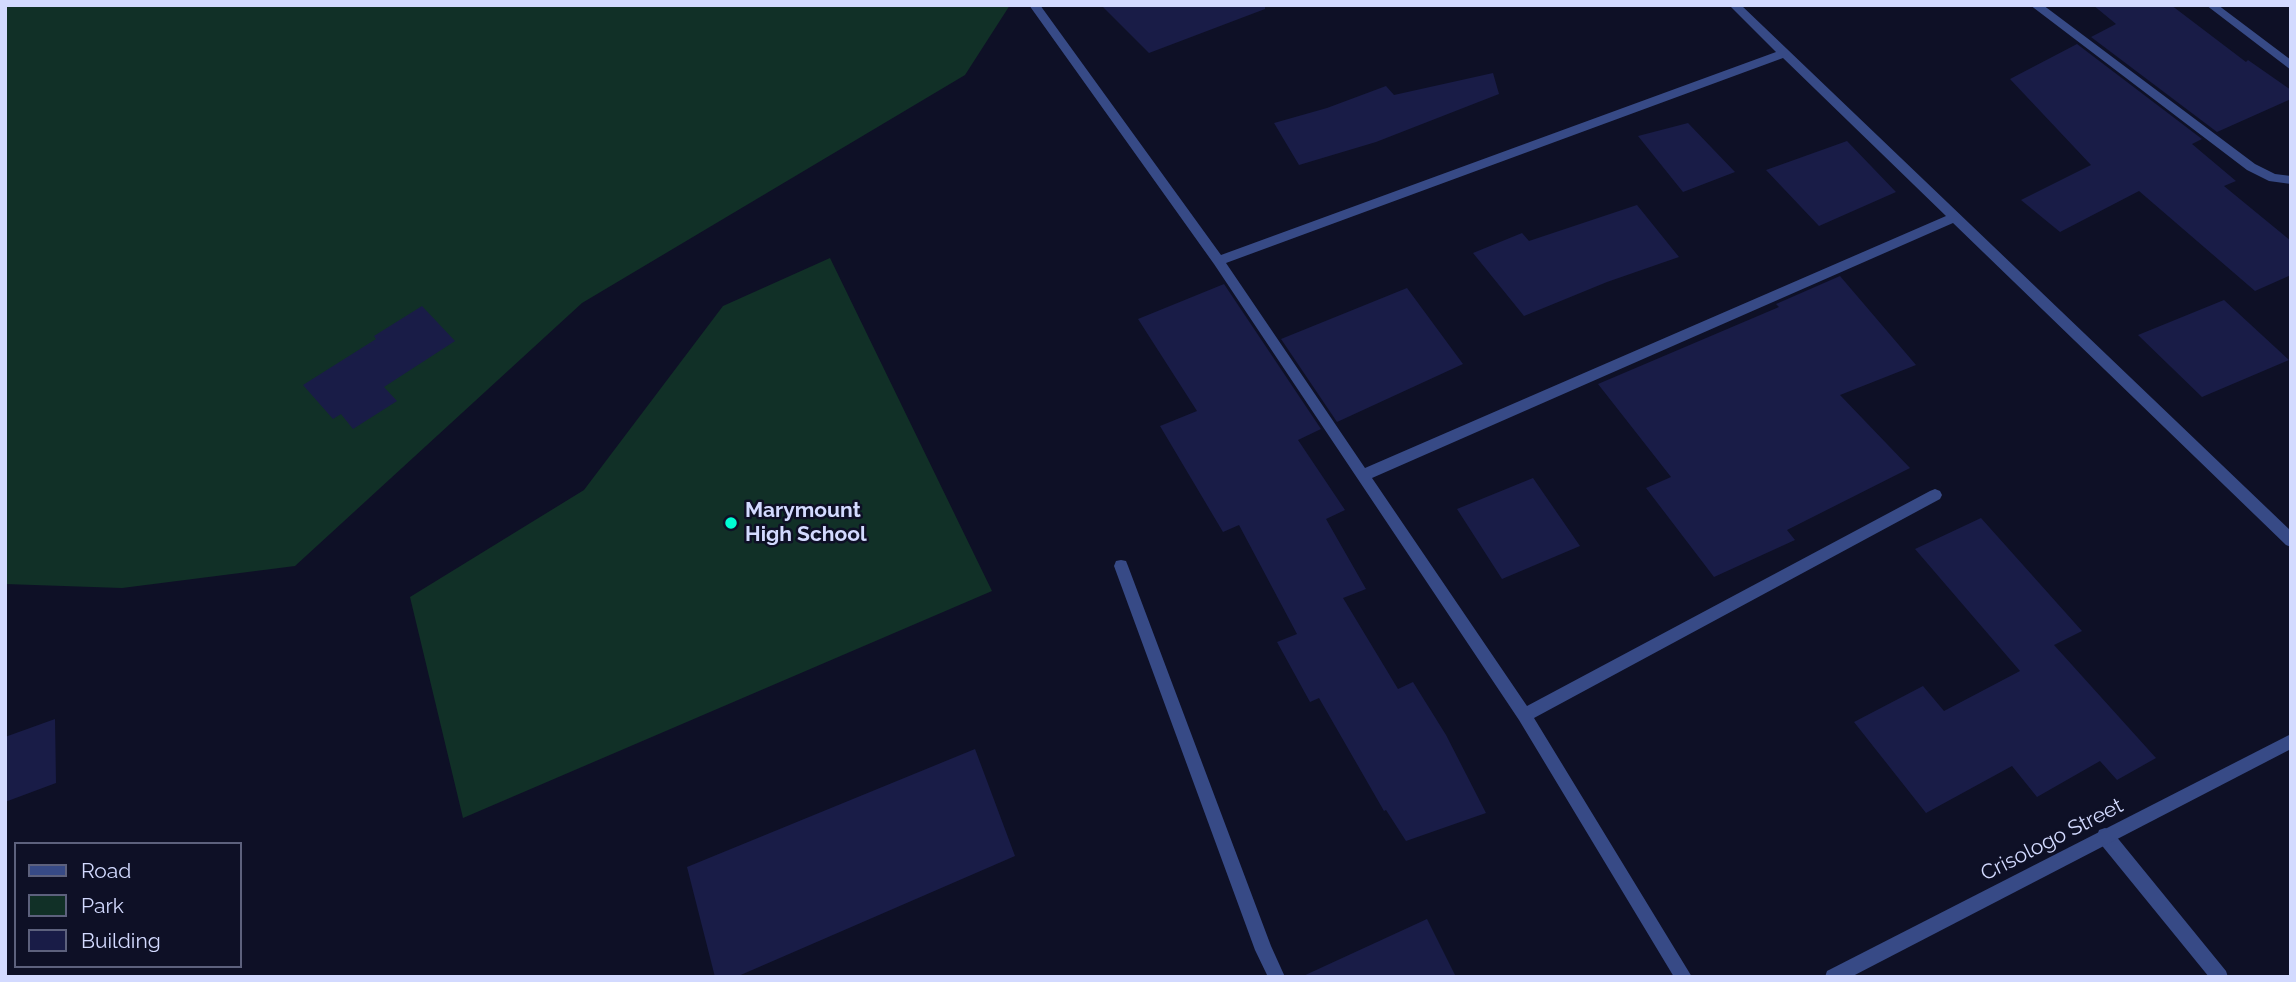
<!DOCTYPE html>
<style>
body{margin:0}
#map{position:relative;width:2296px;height:982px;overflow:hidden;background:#0e1026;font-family:Raleway,sans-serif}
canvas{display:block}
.frame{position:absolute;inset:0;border:7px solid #d3daff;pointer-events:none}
.legend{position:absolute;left:14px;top:842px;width:228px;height:126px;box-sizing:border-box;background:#0e1026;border:2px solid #5d617d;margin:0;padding:9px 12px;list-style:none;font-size:21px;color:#d3daff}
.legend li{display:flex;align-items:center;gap:14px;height:35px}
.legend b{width:35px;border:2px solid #5d617d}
</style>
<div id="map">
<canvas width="2296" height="982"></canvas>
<div class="frame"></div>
<ul class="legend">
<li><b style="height:9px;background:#374a86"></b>Road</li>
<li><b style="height:19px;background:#113027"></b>Park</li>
<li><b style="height:19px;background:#191c47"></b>Building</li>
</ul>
</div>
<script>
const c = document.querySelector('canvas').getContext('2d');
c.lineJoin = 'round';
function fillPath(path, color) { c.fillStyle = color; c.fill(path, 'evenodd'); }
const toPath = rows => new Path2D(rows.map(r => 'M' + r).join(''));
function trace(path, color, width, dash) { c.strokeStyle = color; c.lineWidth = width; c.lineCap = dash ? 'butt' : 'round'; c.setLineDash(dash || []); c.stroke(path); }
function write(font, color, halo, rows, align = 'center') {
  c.font = font + ' Raleway,sans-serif'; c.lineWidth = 5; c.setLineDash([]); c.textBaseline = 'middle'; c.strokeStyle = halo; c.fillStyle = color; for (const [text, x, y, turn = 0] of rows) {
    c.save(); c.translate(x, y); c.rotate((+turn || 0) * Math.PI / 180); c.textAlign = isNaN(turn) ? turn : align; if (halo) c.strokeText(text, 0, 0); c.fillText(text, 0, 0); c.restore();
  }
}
fillPath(toPath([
 [5,5,1010,5,965,75,582,303,295,566,122,588,5,584],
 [830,258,992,591,463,818,410,597,584,490,723,306]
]), '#113027');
fillPath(toPath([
 [1101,5,1265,5,1265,9,1149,53],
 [2093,5,2171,5,2246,62,2248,60,2291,90,2291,99,2217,132,2091,37,2116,24],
 [2077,44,2202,139,2192,144,2236,181,2224,186,2291,241,2291,275,2255,291,2139,191,2060,232,2021,200,2091,165,2010,79],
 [1493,73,1499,94,1376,142,1299,165,1274,123,1327,108,1386,86,1394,95],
 [1688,123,1735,172,1683,192,1638,136],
 [1847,141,1896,192,1819,226,1766,170],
 [1637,205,1679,257,1607,282,1524,316,1473,253,1522,233,1529,241],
 [1840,276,1916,365,1840,395,1910,468,1787,530,1795,540,1714,577,1646,488,1671,477,1598,384,1779,307,1776,304],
 [1224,284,1321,429,1298,440,1345,510,1326,519,1366,589,1343,598,1398,689,1413,682,1446,735,1486,813,1406,841,1386,810,1384,811,1319,698,1310,702,1277,642,1297,634,1239,525,1223,532,1160,426,1197,411,1138,319],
 [1407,288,1463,364,1337,422,1281,339],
 [2224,300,2289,360,2202,397,2138,335],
 [422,306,455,341,384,387,397,401,353,429,341,414,333,419,303,385,376,339,374,336],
 [1533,478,1580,546,1502,579,1457,509],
 [1981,518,2082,631,2054,645,2156,758,2117,780,2100,761,2037,797,2012,766,1926,813,1854,722,1923,686,1944,711,2020,671,1915,549],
 [55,719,56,783,5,802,5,737],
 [975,749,1015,856,736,977,715,977,687,867],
 [1427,919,1456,977,1301,977]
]), '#191c47');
fillPath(toPath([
 [1121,560,1126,561,1128,566,1271,946,1285,977,1268,977,1255,950,1114,566,1116,561,1121,560]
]), '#374a86');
fillPath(toPath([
 [1029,5,1040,5,1221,255,1776,52,1729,5,1741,5,2291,531,2291,547,2286,545,1953,223,1372,478,1527,706,1930,491,1935,489,1940,491,1942,495,1940,499,1534,718,1692,977,1674,977,1519,720,1214,264,1029,5],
 [1783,58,1946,216,1365,468,1226,263,1783,58],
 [2030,5,2043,5,2255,164,2275,174,2291,176,2291,184,2269,181,2247,170,2030,5],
 [2206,5,2218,5,2291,60,2291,70,2206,5],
 [2105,828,2111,830,2226,971,2228,977,2209,977,2099,842,2097,836,2099,830,2105,828]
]), '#374a86');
fillPath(toPath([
 [2291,734,2291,749,1851,977,1825,977,1827,971,2291,734]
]), '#374a86');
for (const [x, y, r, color] of [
 [731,523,7,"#00fed3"]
]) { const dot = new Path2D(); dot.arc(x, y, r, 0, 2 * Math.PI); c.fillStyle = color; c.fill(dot); trace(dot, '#0e1026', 2.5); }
write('bold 21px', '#d3daff', '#0e1026', [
 ["Marymount",745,511],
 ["High School",745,535]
], 'left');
write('21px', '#d3daff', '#0e1026', [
 ["Crisologo Street",2052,840,-27]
]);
</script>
